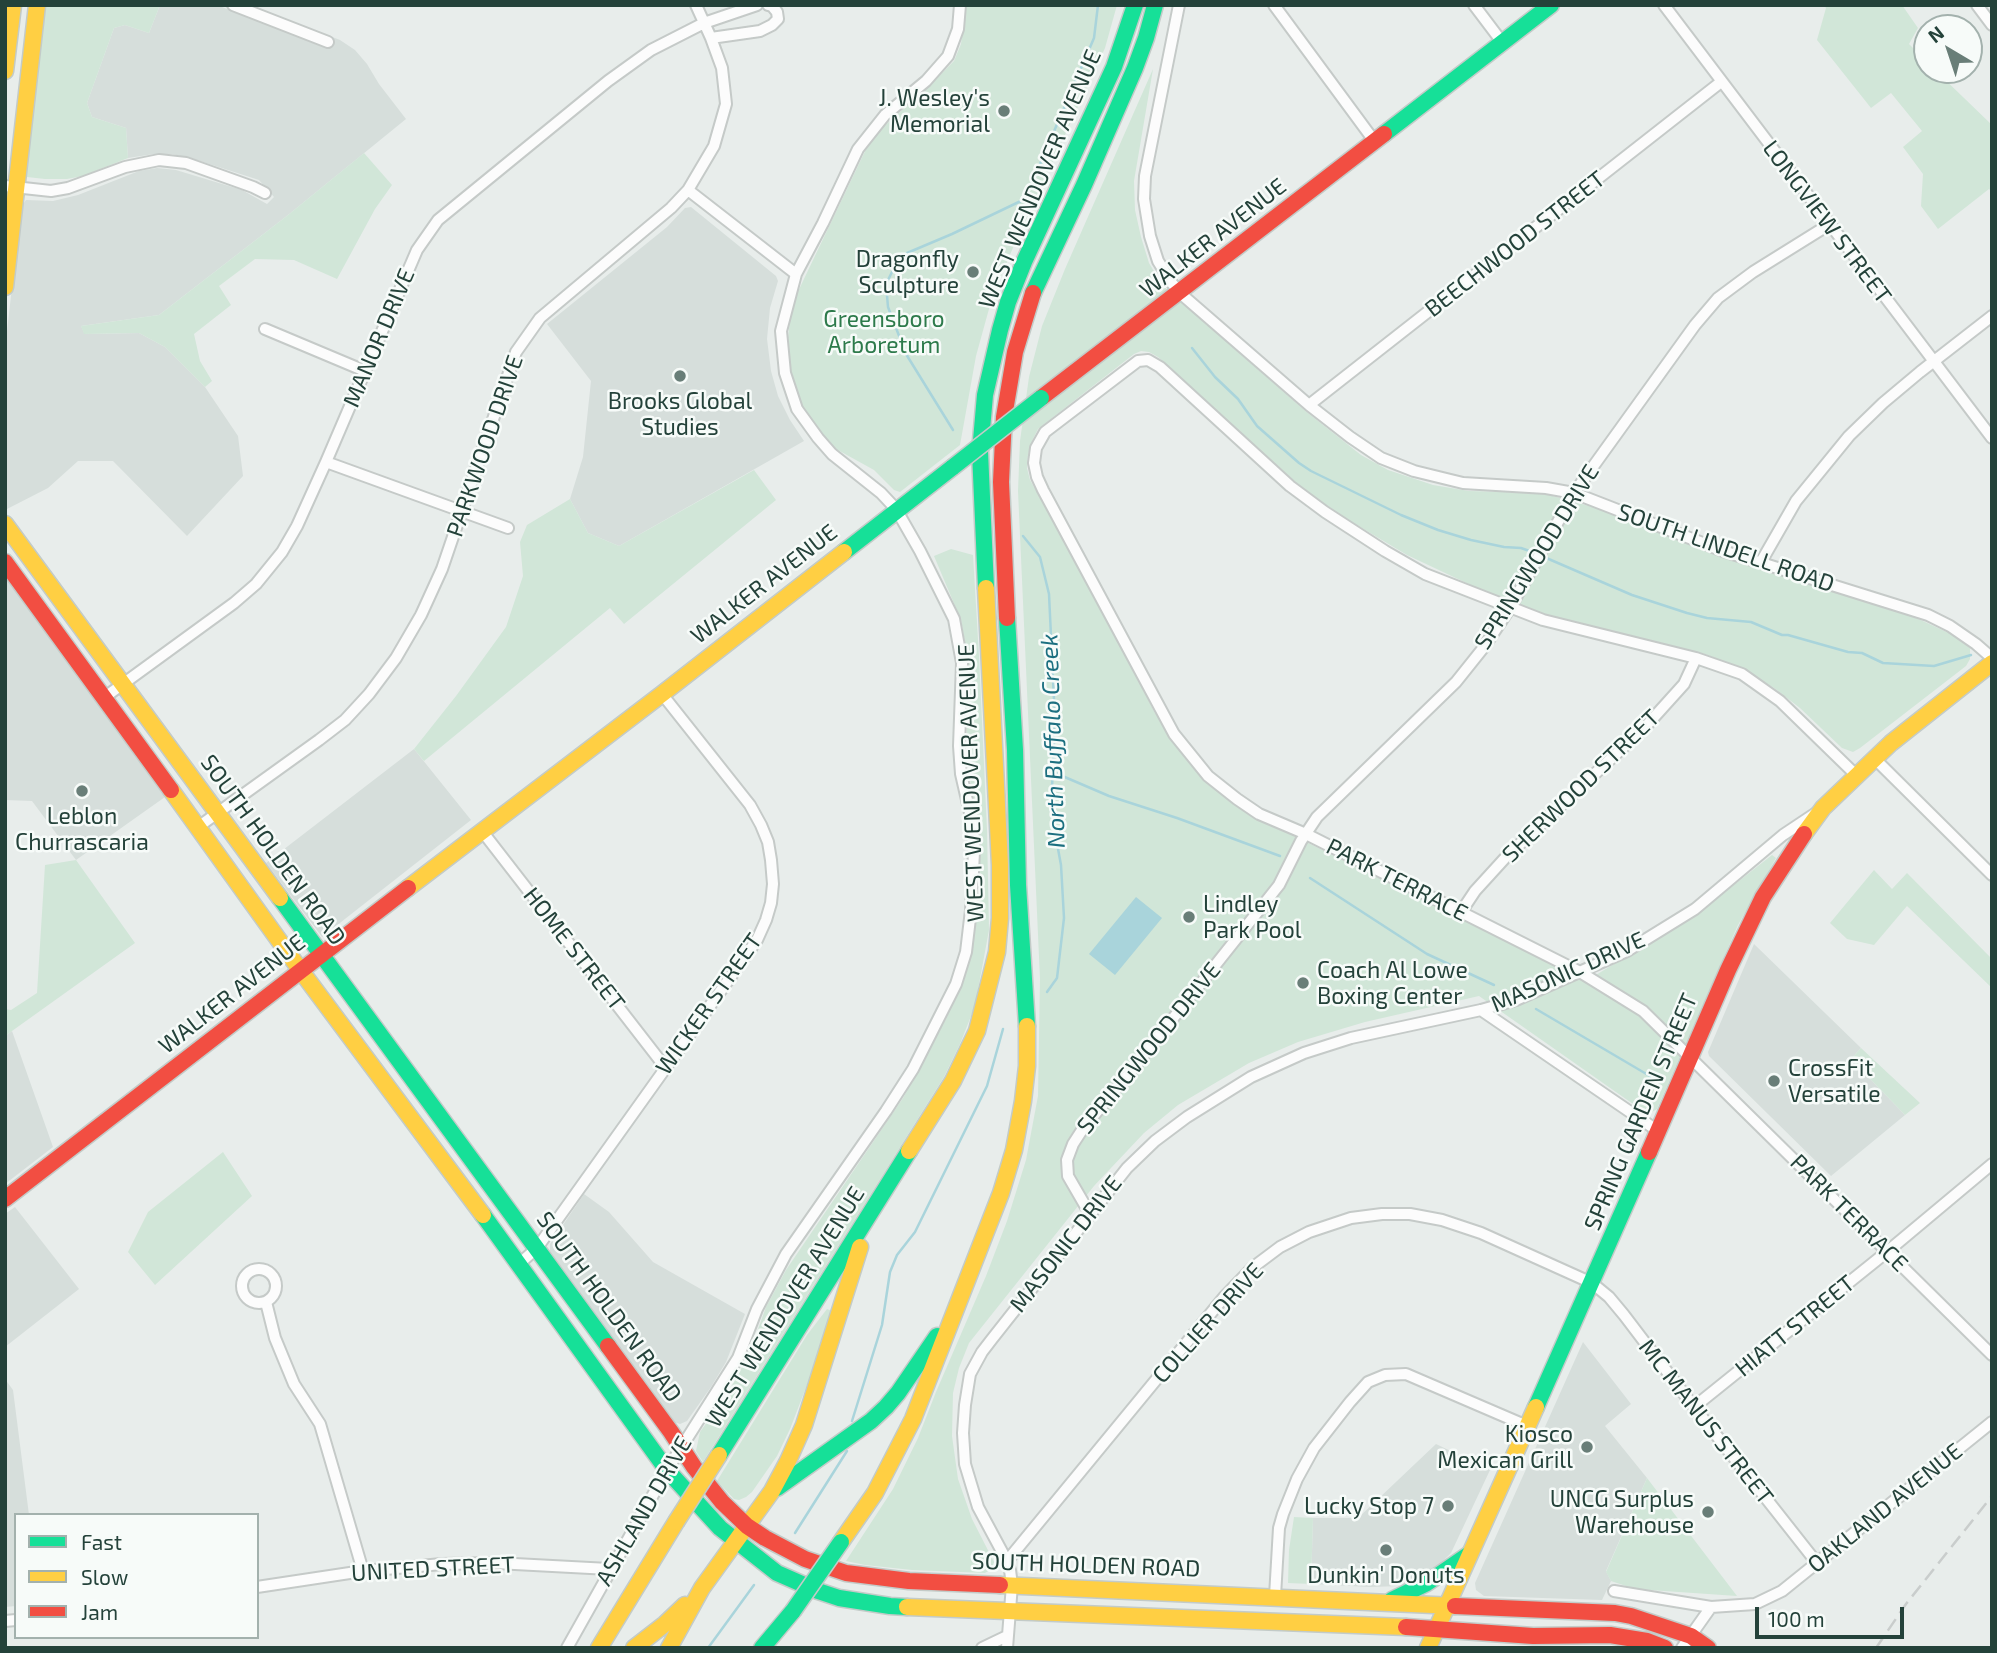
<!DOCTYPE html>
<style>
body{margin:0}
#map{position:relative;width:1997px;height:1653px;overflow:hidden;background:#e8edeb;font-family:"Exo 2",sans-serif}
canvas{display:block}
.frame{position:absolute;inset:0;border:7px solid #24423a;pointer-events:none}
.legend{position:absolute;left:14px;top:1513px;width:245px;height:126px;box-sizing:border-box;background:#f7fbf9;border:2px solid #a3b1ad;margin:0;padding:9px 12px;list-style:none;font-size:21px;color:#24423a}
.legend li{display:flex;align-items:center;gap:14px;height:35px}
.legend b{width:35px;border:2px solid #a3b1ad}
.north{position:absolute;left:1913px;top:14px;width:70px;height:70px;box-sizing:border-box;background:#f7fbf9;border:2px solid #a3b1ad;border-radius:50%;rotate:321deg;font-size:19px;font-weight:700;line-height:28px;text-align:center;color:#24423a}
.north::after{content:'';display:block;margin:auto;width:24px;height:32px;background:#697e78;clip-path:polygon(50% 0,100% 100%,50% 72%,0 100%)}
.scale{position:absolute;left:1755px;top:1607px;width:149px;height:32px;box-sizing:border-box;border:4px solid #24423a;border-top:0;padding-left:9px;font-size:21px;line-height:24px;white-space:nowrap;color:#24423a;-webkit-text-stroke:5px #f7fbf9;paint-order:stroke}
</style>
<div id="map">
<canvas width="1997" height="1653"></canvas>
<div class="frame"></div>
<ul class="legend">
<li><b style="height:9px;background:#16e098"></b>Fast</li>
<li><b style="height:9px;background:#ffcf43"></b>Slow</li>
<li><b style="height:9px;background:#f24e42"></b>Jam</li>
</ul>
<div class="north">N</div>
<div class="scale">100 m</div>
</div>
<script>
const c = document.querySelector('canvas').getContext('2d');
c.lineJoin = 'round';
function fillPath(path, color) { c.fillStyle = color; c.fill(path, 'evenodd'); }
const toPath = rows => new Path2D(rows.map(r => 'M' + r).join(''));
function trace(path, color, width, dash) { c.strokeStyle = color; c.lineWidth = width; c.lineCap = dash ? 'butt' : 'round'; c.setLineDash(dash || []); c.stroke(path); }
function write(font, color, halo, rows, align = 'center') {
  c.font = font + ' "Exo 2",sans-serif'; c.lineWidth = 5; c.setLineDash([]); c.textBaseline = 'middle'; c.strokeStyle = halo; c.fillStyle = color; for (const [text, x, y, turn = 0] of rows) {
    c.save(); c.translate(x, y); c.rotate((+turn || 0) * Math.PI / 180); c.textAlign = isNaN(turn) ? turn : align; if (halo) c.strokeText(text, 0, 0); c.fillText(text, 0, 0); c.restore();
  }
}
fillPath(toPath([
 [160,5,217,5,313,43,319,32,340,40,355,50,367,64,379,84,406,119,288,215,159,315,81,326,85,334,139,333,165,347,205,387,238,436,243,476,187,536,113,461,78,461,48,488,7,509,5,506,5,349,21,207,26,200,53,201,78,195,139,171,157,168,176,170,242,190,267,204,274,197,259,180,197,160,172,154,154,154,128,158,126,128,92,117,87,103,114,28,125,25,149,33],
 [691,207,776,276,778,281,770,308,767,339,771,371,778,396,790,420,804,441,619,546,588,533,570,499,583,457,591,381,547,324,667,227,685,208],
 [5,576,165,797,76,860,32,801,5,800],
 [414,749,471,820,322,937,266,863],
 [1754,944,1861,1048,1851,1059,1905,1115,1831,1176,1709,1056,1708,1052],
 [12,1031,53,1147,5,1184,5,1036],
 [584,1194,609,1212,653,1262,745,1314,726,1362,711,1387,687,1421,680,1424,674,1422,550,1251,550,1244],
 [15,1207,79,1289,5,1347,5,1214],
 [1583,1342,1631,1404,1605,1426,1647,1478,1606,1571,1611,1581,1602,1600,1484,1596,1476,1590,1475,1583],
 [5,1379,13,1390,29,1515,16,1515,16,1606,5,1607],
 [1436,1444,1490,1470,1451,1553,1438,1566,1419,1580,1401,1586,1370,1587,1311,1584,1313,1518,1358,1518]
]), '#d6dedb');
fillPath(toPath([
 [44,5,160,5,149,33,125,25,114,28,87,103,92,117,126,128,128,158,83,176,67,179,45,179,27,177,23,174],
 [966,5,1117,5,1105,48,1012,250,992,298,976,356,960,445,900,492,894,490,874,470,836,449,822,435,800,403,791,372,788,337,792,304,868,145,882,128,929,86,954,61,961,44],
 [1824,5,1902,5,1918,28,1909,44,1927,62,1927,70,1935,70,1992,125,1992,192,1989,189,1938,229,1921,206,1923,174,1903,147,1922,131,1891,93,1871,108,1817,40,1826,8],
 [1153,69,1134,181,1135,210,1141,237,1149,263,1162,285,1303,409,1361,455,1388,470,1433,485,1469,491,1542,493,1593,507,1735,560,1912,616,1951,634,1970,648,1970,659,1966,666,1860,748,1853,752,1842,748,1800,708,1774,688,1743,669,1705,654,1583,626,1528,609,1494,596,1407,555,1345,518,1303,489,1158,357,1149,352,1141,351,1134,354,1038,429,1032,441,1028,455,1027,468,1030,480,1084,575,1155,713,1178,749,1204,777,1260,819,1586,981,1698,913,1772,855,1776,858,1738,925,1657,1109,1652,1112,1643,1111,1479,996,1365,1022,1298,1042,1249,1063,1178,1105,1144,1133,1094,1186,969,1343,959,1368,953,1393,952,1436,958,1479,972,1519,994,1562,992,1569,985,1573,912,1570,865,1565,846,1561,893,1489,918,1438,936,1392,986,1276,1007,1221,1026,1160,1038,1096,1040,979,1018,491,1020,441,1029,377,1042,326,1065,269],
 [364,153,392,185,375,209,337,279,294,260,255,259,219,286,231,305,194,334,200,361,212,381,205,387,165,347,139,333,84,334,81,326,159,315,288,215],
 [754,470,776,500,624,624,610,608,424,761,414,749,456,696,506,627,523,576,520,542,527,525,570,499,588,533,619,546],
 [951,549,973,555,979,656,987,830,989,930,975,1006,960,1044,944,1077,703,1462,696,1451,700,1432,728,1393,740,1371,752,1346,766,1307,786,1270,903,1098,946,1019,964,978,973,946,978,902,978,828,969,773,965,694,967,654,961,620,934,556],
 [76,860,135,943,5,1036,5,1009,11,1010,37,993,45,865],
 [1874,870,1892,889,1907,873,1992,959,1992,988,1907,906,1874,945,1847,939,1830,923],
 [1861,1048,1920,1103,1905,1115,1851,1059],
 [223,1152,252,1196,155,1285,128,1252,148,1212],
 [827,1309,835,1312,790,1429,777,1456,752,1492,746,1497,739,1500,734,1499,717,1481,807,1335],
 [1647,1478,1737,1596,1635,1589,1611,1581,1606,1572],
 [1294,1517,1313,1518,1311,1584,1288,1583,1289,1550]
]), '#d1e6d8');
fillPath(toPath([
 [1136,897,1162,918,1115,975,1089,954]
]), '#a9d4db');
trace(toPath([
 [1192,348,1215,377,1238,399,1257,426,1299,463,1311,471,1401,515,1438,530,1471,540,1504,547,1521,548,1538,554],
 [953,430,906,354,888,307,886,284,894,268,907,253,952,234,1025,199,1094,38,1098,5],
 [1023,536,1040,557,1049,594,1054,700,1054,742,1051,811,1061,865,1064,918,1057,978,1047,992],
 [1544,557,1632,595,1687,613,1707,618,1751,622,1782,635,1788,635,1848,652,1862,653,1883,663,1934,666,1971,655],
 [1053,772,1109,796,1177,818,1280,856],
 [1310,878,1427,954,1494,985],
 [1536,1009,1660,1082],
 [852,1421,882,1325,890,1272,897,1255,915,1232,987,1086,1003,1029],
 [795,1533,847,1451],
 [708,1648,754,1585]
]), '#a9d4db', 2.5);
const street = toPath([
 [233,5,328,42],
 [1179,5,1145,176,1144,199,1150,236,1158,261,1171,282,1180,293,1309,405,1350,437,1381,458,1414,471,1463,483,1546,488,1574,493,1723,551,1928,615,1950,626,1976,644,1992,658],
 [1274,5,1375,142],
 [1474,5,1502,42],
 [1664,5,1992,438],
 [1977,5,1992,25],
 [711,38,760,31,772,25,778,19,777,12,772,6,768,5],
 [5,186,51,191,68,188,125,167,159,160,186,163,253,187,265,193],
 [688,190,796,274],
 [265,329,365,371],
 [1309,405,1721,82],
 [326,462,508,528],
 [1761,562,1796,501,1849,436,1883,403,1920,372,1992,316],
 [105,697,234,603,256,584,282,552,297,526,326,462,417,250,438,220,608,81,651,50,704,23,757,5],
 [1874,758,1992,875],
 [1856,775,1780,701,1742,674,1696,658,1543,620,1425,574,1385,551,1325,512,1290,486,1160,367,1148,360,1138,361,1045,432,1036,448,1034,463,1037,477,1043,490,1174,734,1208,776,1237,799,1259,814,1306,834,1580,972,1643,1011,1992,1355],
 [198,827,319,740,345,720,369,694,396,658,421,615,442,569,516,352,540,318,671,208,688,190,714,146,726,104,722,68,711,38,696,5],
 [482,831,665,1067],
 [1461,912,1475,891,1506,857,1647,725,1684,684,1696,658],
 [1481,1010,1658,1131],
 [1090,1214,1068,1176,1067,1160,1073,1144,1084,1127,1132,1070,1279,885,1301,841,1317,817,1456,682,1484,647,1510,608,1574,493,1695,325,1718,298,1753,272,1830,224],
 [519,1264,537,1248,757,940,766,920,771,903,773,884,771,860,768,842,761,825,750,805,662,694],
 '242 1286a17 17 0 1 1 34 0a17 17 0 1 1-34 0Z',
 [266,1302,275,1338,294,1384,320,1424,363,1571],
 [1694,1407,1888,1251,1992,1164],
 [1007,1561,1225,1296,1252,1268,1280,1247,1309,1232,1351,1218,1382,1214,1410,1214,1442,1220,1481,1233,1592,1283,1609,1297,1624,1315,1694,1407,1817,1563],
 [257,1587,363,1571,442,1564,496,1563,609,1569],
 [1614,1591,1711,1607,1755,1604,1782,1591,1992,1422],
 [1275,1596,1279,1528,1283,1514,1297,1479,1314,1448,1350,1402,1368,1382,1385,1375,1406,1374,1527,1426],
 [5,1621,16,1620],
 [567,1648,667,1470,738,1358,757,1309,786,1254,886,1111,913,1069,956,984,966,952,971,910,974,852,973,826,961,774,959,746,962,663,954,619,920,551,896,509,881,493,832,454,818,438,797,409,785,373,781,331,796,274,823,223,858,149,885,115,926,81,948,56,958,29,960,5],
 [982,1648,1007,1636],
 [1007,1648,1012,1585,1010,1570,1007,1561,978,1507,965,1464,963,1433,965,1405,970,1374,982,1352,992,1339,1127,1168,1155,1141,1187,1117,1251,1077,1304,1053,1351,1038,1481,1010,1516,1000,1627,951,1695,909,1783,835,1816,813],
 [1682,1648,1711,1607]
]);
const fast = toPath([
 [1384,134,1551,5],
 [1033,293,1084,185,1135,68,1146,38,1155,5],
 [844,552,953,467],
 [986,588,980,452,985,395,1000,330,1008,302,1024,262,1114,67,1135,5],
 [1007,618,1015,750,1018,885,1027,1026],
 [280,898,608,1346],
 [483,1215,667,1470,720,1528,777,1573,818,1591,839,1598,890,1606,907,1607],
 [1536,1407,1649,1152],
 [719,1455,909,1151],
 [777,1488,871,1421,886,1407,898,1393,937,1336],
 [1392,1600,1427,1583,1468,1555],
 [762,1648,793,1611]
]);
const slow = toPath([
 [5,71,13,5],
 [5,287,37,5],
 [5,524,280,898],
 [171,790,301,971,483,1215],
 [1804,834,1823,808,1891,743,1992,663],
 [408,888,662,694,844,552],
 [909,1151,953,1081,977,1031,997,952,1000,918,1000,865,986,588],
 [841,1542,875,1493,913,1419,1001,1193,1014,1150,1023,1101,1027,1066,1027,1026],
 [1000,1585,1455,1606],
 [907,1607,1406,1627],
 [599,1648,676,1522],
 [634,1648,665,1624,685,1605],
 [669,1648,702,1588,772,1491,788,1461,804,1425,860,1247],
 [1428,1648,1536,1407]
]);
const jam = toPath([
 [1041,398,1384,134],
 [5,562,171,790],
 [1007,618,1001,482,1004,417,1015,352,1033,293],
 [1649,1152,1728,970,1763,897,1804,834],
 [5,1199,408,888],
 [608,1346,671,1432,694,1467,722,1502,747,1526,765,1538,805,1559,846,1573,909,1581,1000,1585],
 [1455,1606,1615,1613,1631,1616,1691,1636,1708,1648],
 [1406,1627,1533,1636,1610,1635,1647,1641,1665,1648]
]);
trace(street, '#c5cac8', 14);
trace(fast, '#c3cbc8', 19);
trace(slow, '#c3cbc8', 19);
trace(jam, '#c3cbc8', 19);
trace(street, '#fcfcfc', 10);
trace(fast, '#16e098', 16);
trace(slow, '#ffcf43', 16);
trace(jam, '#f24e42', 16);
trace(toPath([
 [1876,1648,1906,1604,1992,1496]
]), '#c9cdcc', 2.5, [14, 7]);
const fastBridge = toPath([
 [953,467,1041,398],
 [793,1611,841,1542]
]);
const slowBridge = toPath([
 [676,1522,719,1455]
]);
trace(fastBridge, '#c3cbc8', 19, []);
trace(slowBridge, '#c3cbc8', 19, []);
trace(fastBridge, '#16e098', 16);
trace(slowBridge, '#ffcf43', 16);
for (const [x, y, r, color] of [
 [1004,111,7,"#697e78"],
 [973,272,7,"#697e78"],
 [680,376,7,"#697e78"],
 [82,791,7,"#697e78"],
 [1189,917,7,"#697e78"],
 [1303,983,7,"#697e78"],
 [1774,1081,7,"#697e78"],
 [1587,1447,7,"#697e78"],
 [1448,1506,7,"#697e78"],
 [1708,1512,7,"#697e78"],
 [1386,1550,7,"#697e78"]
]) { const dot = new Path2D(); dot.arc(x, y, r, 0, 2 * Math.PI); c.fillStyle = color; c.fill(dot); trace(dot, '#f7fbf9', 2.5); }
write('23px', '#24423a', '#f7fbf9', [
 ["J. Wesley's",990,98],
 ["Memorial",990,124],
 ["Dragonfly",959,259],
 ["Sculpture",959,285],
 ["Brooks Global",680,401,"center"],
 ["Studies",680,427,"center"],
 ["Leblon",82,816,"center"],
 ["Churrascaria",82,842,"center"],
 ["Lindley",1203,904,"left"],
 ["Park Pool",1203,930,"left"],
 ["Coach Al Lowe",1317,970,"left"],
 ["Boxing Center",1317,996,"left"],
 ["CrossFit",1788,1068,"left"],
 ["Versatile",1788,1094,"left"],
 ["Kiosco",1573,1434],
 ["Mexican Grill",1573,1460],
 ["UNCG Surplus",1694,1499],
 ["Warehouse",1694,1525],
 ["Lucky Stop 7",1434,1506],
 ["Dunkin' Donuts",1386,1575,"center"]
], 'right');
write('23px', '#24423a', '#f7fbf9', [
 ["WEST WENDOVER AVENUE",1040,179,-67],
 ["LONGVIEW STREET",1827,222,53],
 ["WALKER AVENUE",1213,238,-38],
 ["BEECHWOOD STREET",1515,244,-38],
 ["MANOR DRIVE",379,338,-67],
 ["PARKWOOD DRIVE",485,446,-71],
 ["SOUTH LINDELL ROAD",1726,548,19],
 ["SPRINGWOOD DRIVE",1537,557,-58],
 ["WALKER AVENUE",764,584,-38],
 ["WEST WENDOVER AVENUE",971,783,-92],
 ["SHERWOOD STREET",1581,786,-44],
 ["SOUTH HOLDEN ROAD",273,850,54],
 ["PARK TERRACE",1397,880,27],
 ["HOME STREET",574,949,52],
 ["MASONIC DRIVE",1568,972,-24],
 ["WALKER AVENUE",232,994,-38],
 ["WICKER STREET",709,1004,-55],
 ["SPRINGWOOD DRIVE",1149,1048,-51],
 ["SPRING GARDEN STREET",1641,1112,-67],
 ["PARK TERRACE",1849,1213,45],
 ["MASONIC DRIVE",1066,1244,-52],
 ["SOUTH HOLDEN ROAD",609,1307,54],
 ["WEST WENDOVER AVENUE",785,1307,-58],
 ["COLLIER DRIVE",1208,1323,-48],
 ["HIATT STREET",1795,1326,-39],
 ["MC MANUS STREET",1706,1422,52],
 ["OAKLAND AVENUE",1885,1508,-39],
 ["ASHLAND DRIVE",644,1511,-60],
 ["SOUTH HOLDEN ROAD",1086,1565,2],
 ["UNITED STREET",433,1569,-3]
]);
write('23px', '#2d7a4b', '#f7fbf9', [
 ["Greensboro",884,319],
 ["Arboretum",884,345]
]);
write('italic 24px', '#1c6f80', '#f7fbf9', [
 ["North Buffalo Creek",1053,741,-92]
]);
</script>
